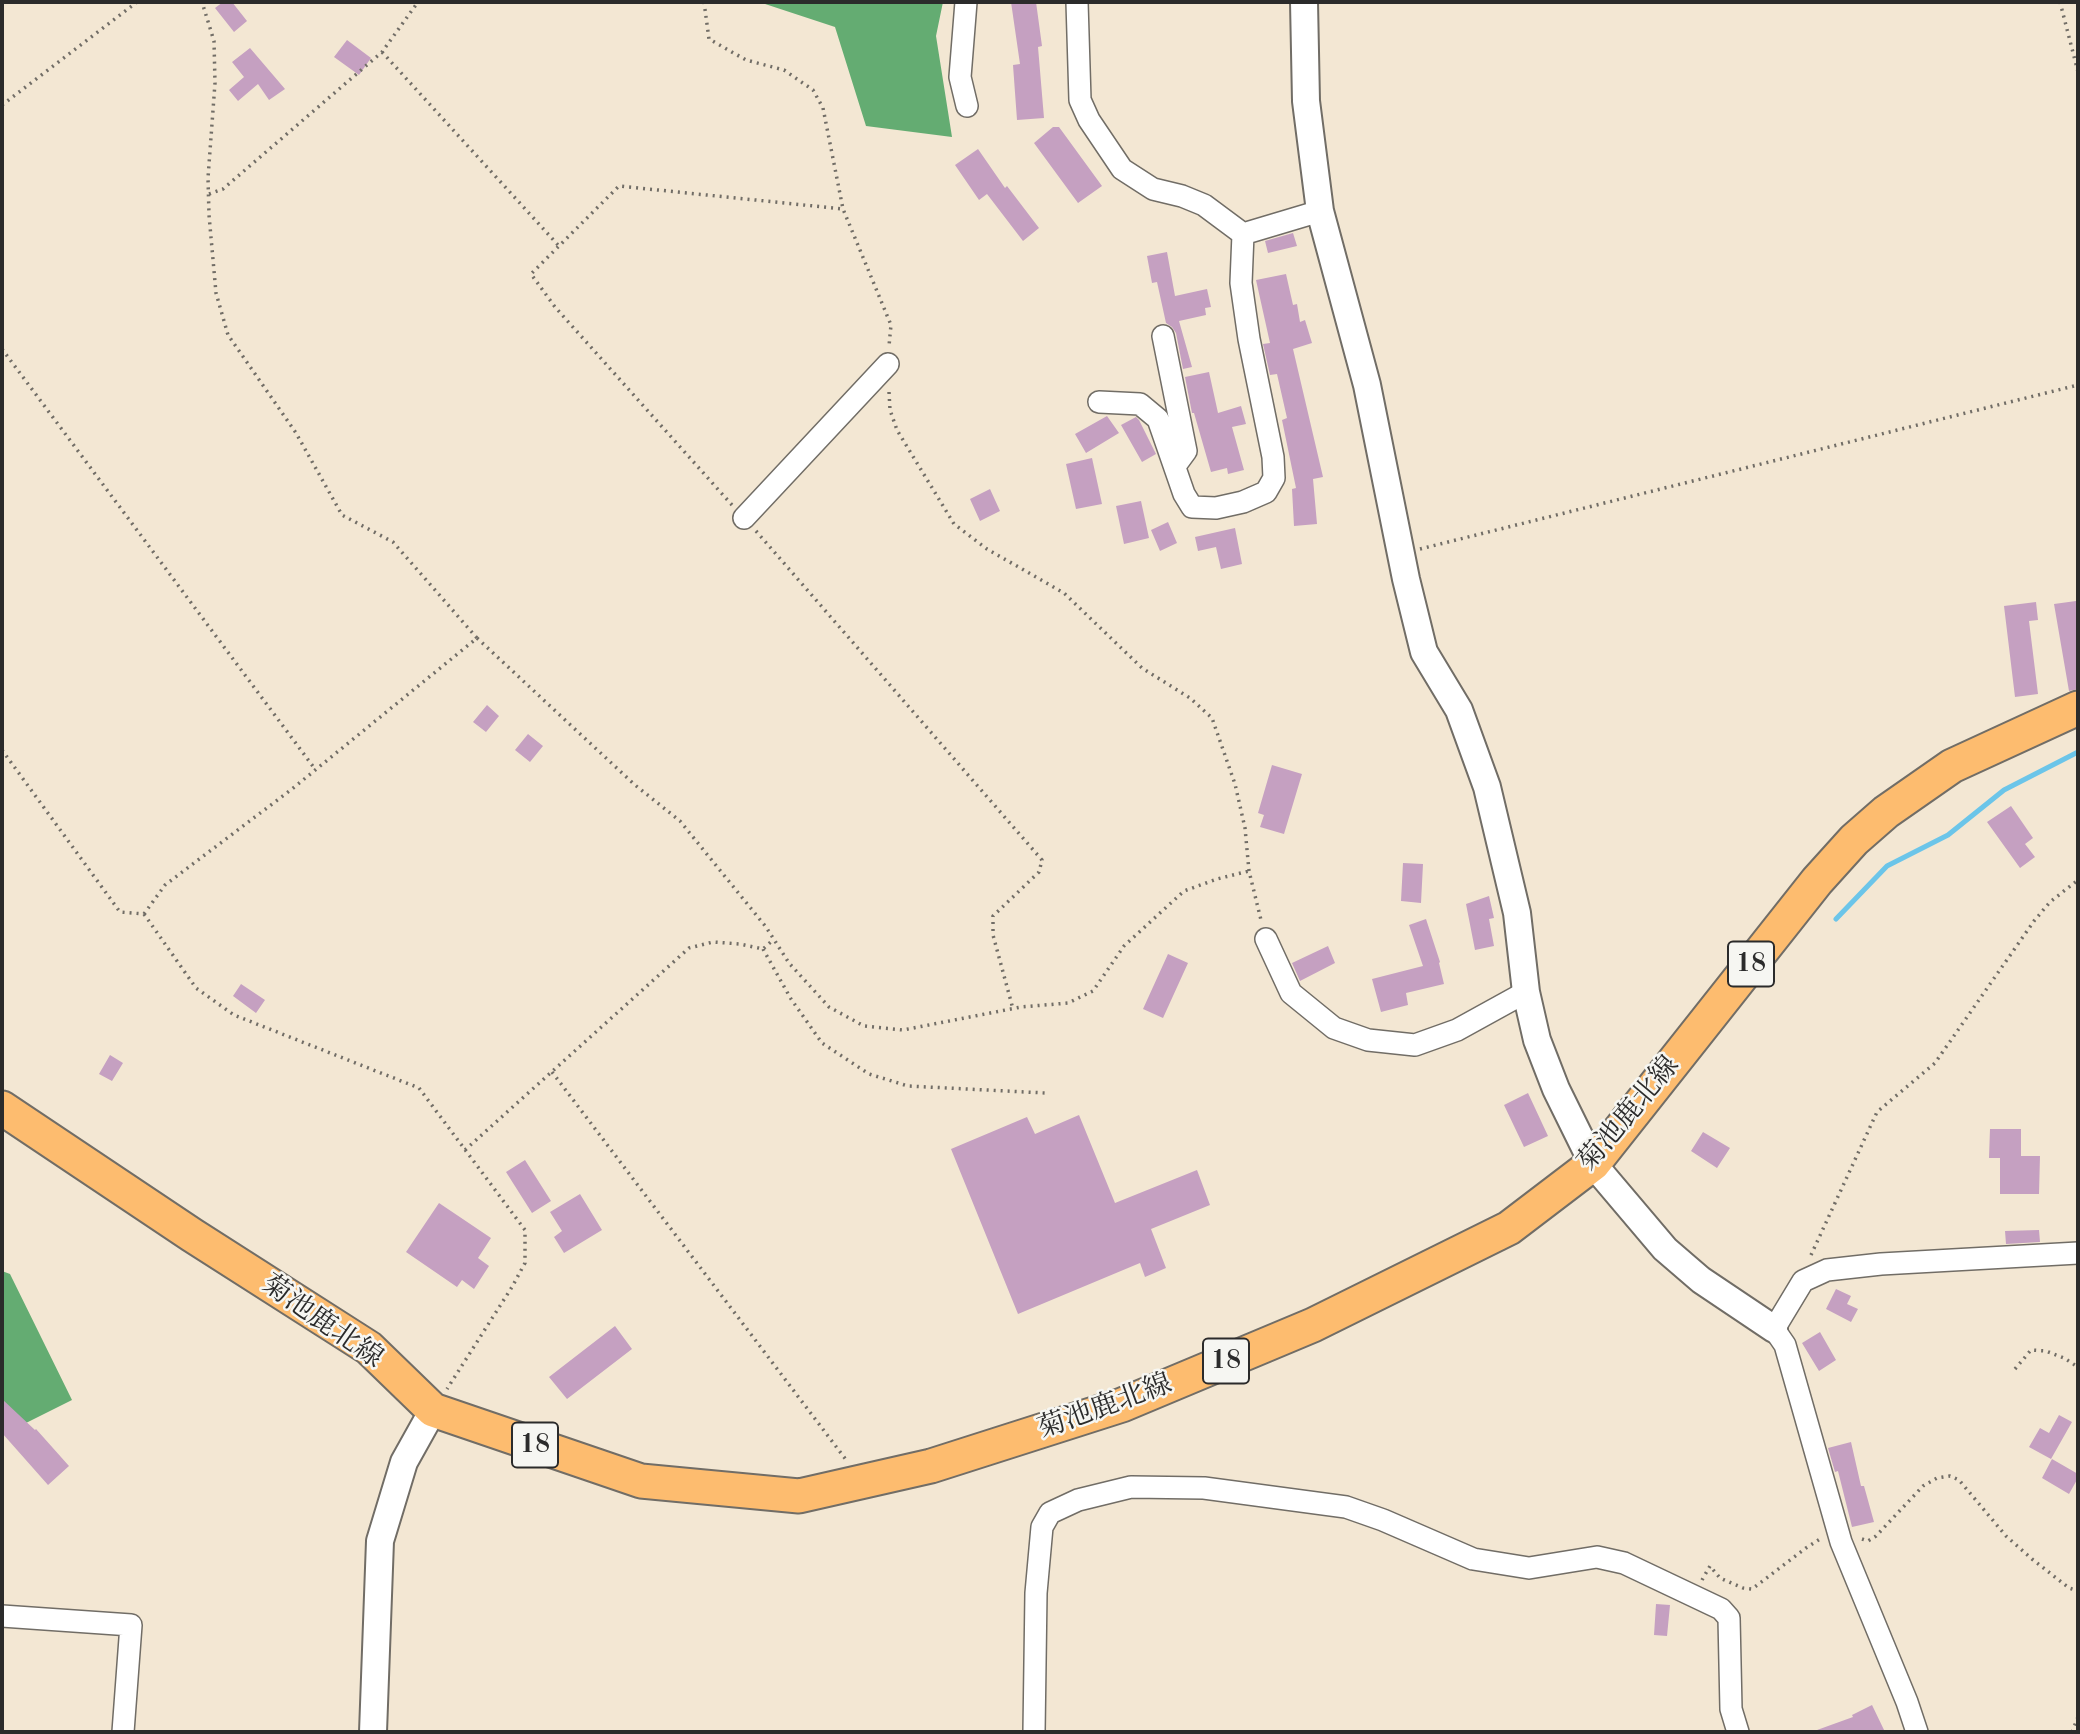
<!DOCTYPE html>
<meta charset="utf-8">
<style>
body{margin:0}
#map{position:relative;width:2080px;height:1734px;overflow:hidden;background:#f3e7d3;font-family:"Old Standard TT",serif}
canvas{display:block}
.frame{position:absolute;inset:0;border:4px solid #2b2b2b;pointer-events:none}
</style>
<div id="map">
<canvas width="2080" height="1734"></canvas>
<div class="frame"></div>
</div>
<script>
const c = document.querySelector('canvas').getContext('2d');
c.lineJoin = 'round';
function fillPath(path, color) { c.fillStyle = color; c.fill(path, 'evenodd'); }
const toPath = rows => new Path2D(rows.map(r => 'M' + r).join(''));
function trace(path, color, width, dash) { c.strokeStyle = color; c.lineWidth = width; c.lineCap = dash ? 'butt' : 'round'; c.setLineDash(dash || []); c.stroke(path); }
function write(font, color, halo, rows, align = 'center') {
  c.font = font + ' "Old Standard TT","Noto Serif JP",serif'; c.lineWidth = 5; c.setLineDash([]); c.textBaseline = 'middle'; c.strokeStyle = halo; c.fillStyle = color; for (const [text, x, y, turn = 0] of rows) {
    c.save(); c.translate(x, y); c.rotate((+turn || 0) * Math.PI / 180); c.textAlign = isNaN(turn) ? turn : align; if (halo) c.strokeText(text, 0, 0); c.fillText(text, 0, 0); c.restore();
  }
}
fillPath(toPath([
 [759,2,943,2,936,36,952,137,866,126,835,27],
 [2,1271,10,1274,72,1400,2,1435]
]), '#64ac72');
trace(toPath([
 [1836,919,1887,866,1948,835,2004,790,2078,752]
]), '#6bc5e9', 5);
fillPath(toPath([
 [223,2,232,2,247,21,234,32,215,8],
 [1011,2,1036,2,1042,46,1038,47,1044,118,1017,120,1013,65,1020,64],
 [347,40,371,58,359,75,334,57],
 [250,48,285,89,269,100,258,84,238,101,229,90,244,77,232,62],
 [1053,127,1059,127,1102,186,1078,203,1034,143],
 [978,149,1005,188,1007,186,1039,228,1023,241,987,194,979,200,955,165],
 [1293,233,1297,246,1268,253,1265,241],
 [1167,252,1175,296,1207,289,1211,307,1205,308,1206,315,1179,321,1192,367,1183,369,1176,333,1172,327,1166,323,1157,282,1152,283,1147,256],
 [1286,274,1293,305,1297,304,1300,322,1305,320,1312,343,1293,349,1323,477,1313,479,1317,524,1294,526,1292,489,1296,488,1282,420,1287,418,1277,374,1270,375,1263,344,1270,343,1256,280],
 [1209,372,1218,413,1241,406,1246,424,1232,427,1244,470,1228,474,1227,468,1211,472,1194,413,1192,413,1185,377],
 [1107,416,1119,433,1086,453,1075,434],
 [1136,417,1139,420,1156,454,1142,462,1121,425],
 [1092,458,1102,504,1076,509,1066,464],
 [990,489,1000,511,980,521,970,499],
 [1141,501,1149,538,1124,544,1116,506],
 [1168,522,1177,543,1160,551,1151,530],
 [1235,528,1242,564,1221,569,1216,547,1198,551,1195,537],
 [2076,601,2078,616,2078,689,2069,691,2054,604],
 [2036,602,2038,620,2029,621,2038,694,2015,697,2004,606],
 [487,705,499,716,486,732,473,722],
 [528,734,543,746,530,762,515,750],
 [1272,765,1302,774,1284,834,1260,827,1264,815,1258,813],
 [2011,806,2033,838,2025,844,2035,857,2020,868,1987,822],
 [1403,863,1423,864,1421,903,1401,901],
 [1489,896,1494,918,1489,919,1494,946,1475,950,1466,904],
 [1426,919,1440,962,1439,963,1444,984,1406,993,1408,1005,1381,1012,1372,979,1423,966,1409,925],
 [1328,946,1335,963,1300,981,1292,963],
 [1168,954,1188,963,1163,1018,1143,1009],
 [241,984,265,1000,256,1013,233,996],
 [110,1055,123,1063,112,1081,99,1074],
 [1528,1093,1548,1136,1524,1147,1504,1105],
 [1079,1115,1115,1203,1197,1170,1210,1205,1151,1229,1166,1268,1145,1277,1140,1263,1018,1314,951,1149,1027,1117,1035,1134],
 [1990,1129,2021,1129,2021,1156,2040,1156,2039,1194,2000,1194,2000,1158,1989,1158],
 [1703,1132,1730,1148,1717,1168,1691,1151],
 [525,1160,551,1201,532,1213,506,1172],
 [580,1194,602,1230,564,1253,554,1237,562,1231,550,1212],
 [439,1203,491,1238,478,1258,489,1266,474,1289,462,1280,457,1287,406,1252],
 [2039,1230,2040,1242,2006,1244,2005,1231],
 [1836,1289,1851,1296,1847,1304,1858,1309,1851,1322,1826,1309],
 [615,1326,632,1349,567,1399,549,1377],
 [1820,1332,1836,1360,1819,1371,1802,1343],
 [2,1399,35,1430,36,1429,69,1466,48,1485,2,1433],
 [2059,1415,2072,1422,2051,1459,2029,1447,2040,1428,2049,1433],
 [1851,1442,1861,1486,1864,1486,1874,1522,1852,1527,1838,1471,1835,1472,1828,1448],
 [2052,1459,2078,1474,2078,1478,2069,1494,2042,1478],
 [1656,1604,1670,1605,1667,1636,1654,1635],
 [1872,1705,1885,1732,1817,1732,1817,1730,1853,1717,1852,1715]
]), '#c5a0c1');
const minor = toPath([
 [966,2,960,77,967,106],
 [1077,2,1080,100,1089,120,1122,169,1153,189,1182,196,1204,205,1243,234],
 [1243,234,1320,211],
 [1163,336,1186,451,1175,466],
 [1099,402,1140,404,1158,419,1184,494,1192,507,1216,508,1243,502,1266,492,1274,478,1273,457,1249,339,1241,283,1243,234],
 [744,518,888,364],
 [1266,939,1291,993,1334,1028,1368,1040,1415,1045,1457,1030,1526,992],
 [2,1616,131,1625,123,1732],
 [1034,1732,1036,1593,1042,1527,1050,1513,1078,1500,1131,1487,1204,1488,1346,1507,1383,1520,1473,1559,1529,1568,1597,1557,1624,1563,1721,1609,1729,1618,1731,1709,1738,1732],
 [1917,1732,1907,1702,1841,1542,1785,1345,1774,1329,1803,1281,1827,1270,1881,1264,2078,1253]
]);
const tertiary = toPath([
 [1304,2,1306,101,1320,211,1367,385,1406,579,1424,652,1459,710,1487,787,1517,913,1526,992,1537,1040,1556,1089,1593,1164,1665,1249,1701,1280,1774,1329],
 [373,1732,380,1541,404,1462,433,1410]
]);
const primary = toPath([
 [2,1108,192,1235,369,1348,433,1410,641,1481,799,1496,931,1466,1122,1405,1313,1325,1509,1228,1593,1164,1817,881,1854,840,1886,812,1952,766,2078,708]
]);
trace(minor, '#716d66', 24);
trace(tertiary, '#716d66', 30);
trace(primary, '#716d66', 37);
trace(toPath([
 [704,2,709,39,746,60,784,70,813,90,823,108,843,209,891,325,889,346],
 [2060,2,2078,72],
 [382,52,559,246],
 [2,105,137,2],
 [209,194,223,189,382,52,418,2],
 [2,349,315,769],
 [889,392,890,410,897,430,954,524,987,549,1064,593,1142,668,1190,698,1212,718,1235,784,1245,828,1249,871,1261,920],
 [732,505,555,307,531,274,619,186,843,209],
 [756,531,1042,860,1039,872,993,916,993,935,1013,1009],
 [1420,549,2078,385],
 [477,638,635,785,680,821,766,927,789,963,829,1007,864,1026,903,1030,1021,1007,1068,1003,1093,991,1124,946,1184,891,1217,879,1249,871],
 [2,750,120,912,144,914],
 [144,914,165,885,292,789,477,638,393,542,342,515,296,433,228,335,216,293,209,215,208,178,215,83,214,41,202,2],
 [144,914,196,988,234,1015,419,1088,525,1230,525,1263,512,1287,447,1389],
 [763,949,791,999,822,1043,869,1074,908,1086,1045,1093],
 [552,1072,847,1461],
 [465,1150,689,948,713,942,740,944,763,949,774,939],
 [1811,1255,1877,1112,1935,1063,2034,921,2050,902,2078,880],
 [2015,1369,2031,1350,2046,1351,2064,1358,2078,1367],
 [1862,1539,1868,1541,1876,1536,1923,1486,1937,1478,1950,1476,1959,1480,2006,1536,2032,1559,2069,1588,2078,1591],
 [1702,1580,1710,1566,1720,1578,1743,1588,1752,1589,1806,1548,1820,1539],
 [2072,1732,2078,1717]
]), '#716d66', 3.5, [2, 5]);
trace(minor, '#fff', 21);
trace(tertiary, '#fff', 26);
trace(primary, '#fdbc6f', 33);
for (const [x, y, w] of [
 [1751,964,46],
 [1226,1361,46],
 [535,1445,46]
]) { const box = new Path2D(); box.roundRect(x - w / 2, y - 22.5, w, 45, 5); c.fillStyle = '#f6f6f2'; c.fill(box); trace(box, '#2b2b2b', 2); }
write('bold 26px', '#2b2b2b', null, [
 ["18",1751,964],
 ["18",1226,1361],
 ["18",535,1445]
]);
write('28px', '#2b2b2b', '#f6f6f2', [
 ["菊池鹿北線",1629,1114,-50],
 ["菊池鹿北線",322,1322,35],
 ["菊池鹿北線",1105,1407,-20]
]);
</script>
